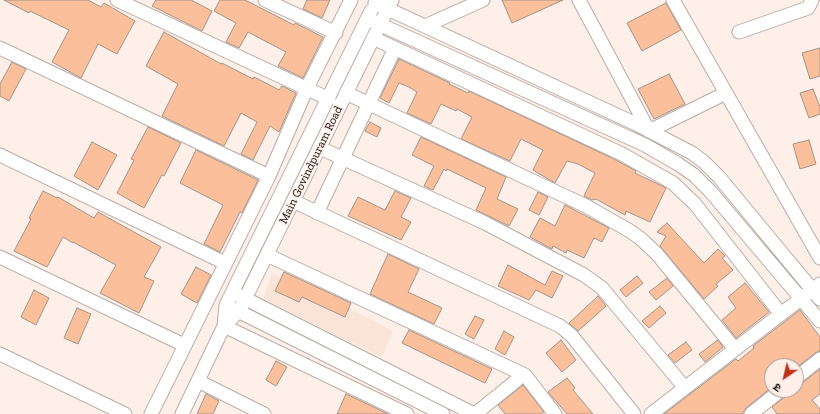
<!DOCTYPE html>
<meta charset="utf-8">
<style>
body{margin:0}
#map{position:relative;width:820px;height:414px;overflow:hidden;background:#fef0e8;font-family:"Zilla Slab","Noto Sans Devanagari",serif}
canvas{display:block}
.north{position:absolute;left:764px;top:358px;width:40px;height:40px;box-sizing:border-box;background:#fef0e8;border:1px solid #a09590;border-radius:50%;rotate:215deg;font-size:11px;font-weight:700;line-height:16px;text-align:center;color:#120d0b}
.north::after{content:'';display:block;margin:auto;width:14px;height:18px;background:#be321c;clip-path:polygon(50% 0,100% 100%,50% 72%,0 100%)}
</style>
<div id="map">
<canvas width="820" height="414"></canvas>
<div class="north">उ</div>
</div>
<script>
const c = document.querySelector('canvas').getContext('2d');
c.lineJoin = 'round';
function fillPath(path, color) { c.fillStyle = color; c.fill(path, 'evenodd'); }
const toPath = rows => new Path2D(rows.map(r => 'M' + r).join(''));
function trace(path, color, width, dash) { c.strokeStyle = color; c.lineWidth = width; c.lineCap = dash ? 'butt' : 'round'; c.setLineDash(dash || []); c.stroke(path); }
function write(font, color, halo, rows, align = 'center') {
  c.font = font + ' "Zilla Slab",serif'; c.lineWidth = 3; c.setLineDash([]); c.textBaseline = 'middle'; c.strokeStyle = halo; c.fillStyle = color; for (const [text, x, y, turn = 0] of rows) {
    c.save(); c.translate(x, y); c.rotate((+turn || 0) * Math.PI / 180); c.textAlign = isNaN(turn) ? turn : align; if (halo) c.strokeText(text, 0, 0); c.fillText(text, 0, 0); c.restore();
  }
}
fillPath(toPath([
 [272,273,289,282,316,291,393,331,382,357,263,300]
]), '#fae4d7');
const building = toPath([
 [4,0,88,0,101,7,104,3,135,21,117,54,98,44,81,78,52,62,69,30,30,11,29,13,4,0],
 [156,0,191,0,212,11,202,31,152,6,156,0],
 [220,0,245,0,294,25,295,23,323,37,303,78,278,66,286,52,248,32,239,48,226,42,236,23,214,11,220,0],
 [307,0,330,0,322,18,303,9,307,0],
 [502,0,563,0,512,23,502,0],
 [666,3,681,30,642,51,627,23,666,3],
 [164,32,221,64,222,63,253,79,254,77,279,90,282,86,296,93,279,132,270,126,253,160,241,154,257,122,241,113,224,146,162,116,178,84,146,66,164,32],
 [820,48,820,76,810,79,802,53,820,48],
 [399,59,450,83,449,84,468,93,469,91,614,159,636,171,635,173,666,188,650,222,626,211,625,215,596,199,592,200,584,196,595,173,578,164,567,161,555,183,533,170,543,150,521,139,510,161,461,139,472,117,457,109,456,111,441,104,431,124,407,113,417,92,409,87,399,83,389,103,380,98,399,59],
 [12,62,26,69,9,101,0,96,0,84,12,62],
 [669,74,685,104,654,119,638,89,669,74],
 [813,89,820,107,820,114,809,118,800,93,813,89],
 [370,122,381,128,377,137,365,131,370,122],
 [148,127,181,143,164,176,162,175,144,208,117,193,134,160,131,159,148,127],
 [421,137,506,177,497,199,518,209,509,226,476,210,486,188,447,169,446,171,444,169,433,190,424,186,434,166,412,155,421,137],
 [809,140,816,164,800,169,793,144,809,140],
 [92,142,117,155,98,190,74,176,92,142],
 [196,150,258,180,242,213,240,212,220,252,204,244,223,205,180,183,196,150],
 [43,191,57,198,58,197,94,218,98,212,161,247,144,277,154,281,139,313,100,293,116,265,73,242,73,243,63,237,47,267,14,251,31,219,29,218,43,191],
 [395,191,411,198,401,217,411,222,401,240,348,216,358,197,385,210,395,191],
 [538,192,548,197,539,215,529,210,538,192],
 [565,205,609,228,602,242,594,238,584,258,567,250,566,253,553,246,552,249,530,237,540,218,555,226,565,205],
 [667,223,704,263,718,249,725,256,722,258,733,270,716,284,718,286,704,299,660,246,666,236,657,232,667,223],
 [388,254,419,269,408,292,442,308,434,324,370,294,388,254],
 [508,265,545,285,552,271,563,276,552,298,536,290,529,300,498,286,508,265],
 [196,267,211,275,197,303,181,294,196,267],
 [284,272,351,303,345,317,302,297,299,302,275,291,284,272],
 [637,276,643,283,626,297,620,290,637,276],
 [667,278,673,286,656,300,649,292,667,278],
 [745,283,769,312,736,338,722,320,736,308,728,297,745,283],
 [34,290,49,298,36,325,21,317,34,290],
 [598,296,606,306,578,331,569,323,598,296],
 [660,306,666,313,649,328,642,321,660,306],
 [77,308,91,314,78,344,64,338,77,308],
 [800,310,820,337,820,351,815,353,797,367,772,366,772,387,746,408,742,414,664,414,736,359,738,361,754,348,753,346,800,310],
 [475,316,484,320,474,339,465,334,475,316],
 [409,330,492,369,485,383,402,343,409,330],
 [504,331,514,337,505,355,495,349,504,331],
 [561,340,576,360,562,372,546,353,561,340],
 [718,340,723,347,705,362,699,354,718,340],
 [686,342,692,350,675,363,668,355,686,342],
 [276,361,287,367,276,386,266,380,276,361],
 [820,369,820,394,812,400,820,409,820,414,777,414,772,407,786,396,789,390,796,390,796,386,801,384,820,369],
 [567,378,575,388,573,390,593,414,567,414,548,392,567,378],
 [523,385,544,412,541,414,505,414,498,405,523,385],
 [206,394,219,401,213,414,197,414,206,394],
 [346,394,361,401,388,414,337,414,346,394]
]);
fillPath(building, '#fbc09b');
trace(building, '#a0948c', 1);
const minor = toPath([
 [117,0,329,99],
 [265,0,336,33],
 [579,0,649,131,726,93],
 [673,0,820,258],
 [375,3,636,124,692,153,704,162,719,177,820,299],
 [368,19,645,145,678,164,694,175,710,191,820,321],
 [425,26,483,0],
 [739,32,808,8,812,0],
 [373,38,622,154,673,183,695,204,781,314],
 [0,48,269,176],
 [346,93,586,206,630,231,641,239,657,254,735,349],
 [320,148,485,223,584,275,602,288,685,388],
 [0,155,225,263],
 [293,201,560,326,572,336,634,414],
 [317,213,395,48],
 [267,255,525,375,555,414],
 [0,257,184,345],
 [238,295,474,414],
 [232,308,443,414],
 [224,326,226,305,371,11],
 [224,326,407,414],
 [0,354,125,414],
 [796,378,820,359],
 [198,381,264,414],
 [151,414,269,176,307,88,351,0],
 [182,414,224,326,239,311,245,299,392,0],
 [475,414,517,380],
 [651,414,820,284],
 [751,414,781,390]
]);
trace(minor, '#b9aca4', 15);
trace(minor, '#fff', 13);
write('12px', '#120d0b', '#fef0e8', [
 ["Main Govindpuram Road",311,165,-64]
]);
</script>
